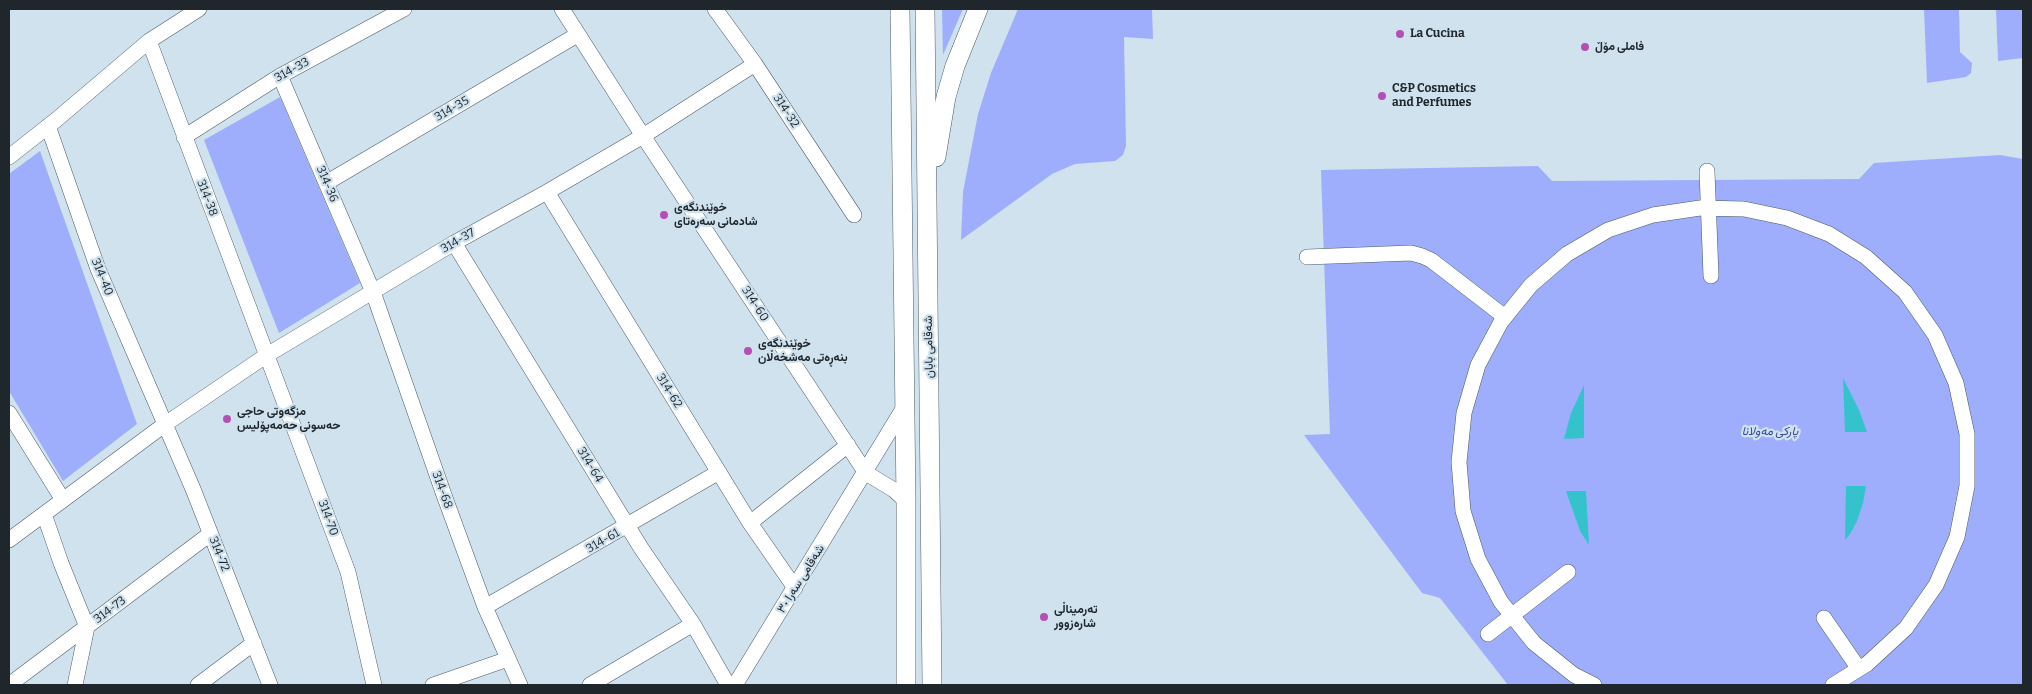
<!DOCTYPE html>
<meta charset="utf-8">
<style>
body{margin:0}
#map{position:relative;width:2032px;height:694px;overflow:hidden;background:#cfe2ee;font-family:Bitter,serif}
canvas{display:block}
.frame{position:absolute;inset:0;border:10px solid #20272c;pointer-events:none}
</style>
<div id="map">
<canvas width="2032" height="694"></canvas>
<div class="frame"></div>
</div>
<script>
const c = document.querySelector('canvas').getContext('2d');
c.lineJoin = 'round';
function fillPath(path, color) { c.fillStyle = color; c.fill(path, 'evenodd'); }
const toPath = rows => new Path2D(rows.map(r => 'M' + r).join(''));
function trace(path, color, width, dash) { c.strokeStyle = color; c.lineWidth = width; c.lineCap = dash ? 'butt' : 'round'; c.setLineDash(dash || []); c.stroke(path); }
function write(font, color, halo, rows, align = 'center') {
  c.font = font + ' Bitter,Vazirmatn,serif'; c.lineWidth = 4.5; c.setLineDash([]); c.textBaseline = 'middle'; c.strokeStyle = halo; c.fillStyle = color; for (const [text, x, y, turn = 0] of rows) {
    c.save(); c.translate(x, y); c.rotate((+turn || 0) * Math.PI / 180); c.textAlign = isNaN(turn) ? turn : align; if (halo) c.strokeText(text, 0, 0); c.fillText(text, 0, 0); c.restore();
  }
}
fillPath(toPath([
 [942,9,963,9,943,55],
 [1018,9,1152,9,1153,39,1124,37,1126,146,1123,155,1115,161,1075,164,1052,174,961,240,963,192,978,114,991,73],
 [1924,9,1959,9,1960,52,1972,63,1971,73,1966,77,1927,83],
 [1996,9,2023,9,2023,58,1998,61],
 [280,97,360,283,279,333,204,140],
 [40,151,137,424,63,481,9,391,9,174],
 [2000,155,2023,159,2023,685,1508,685,1440,598,1422,593,1304,435,1330,434,1321,170,1538,166,1552,181,1859,179,1874,163]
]), '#9eaefc');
fillPath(toPath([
 [1843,378,1859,410,1867,432,1845,432],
 [1584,385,1584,438,1564,439,1571,413],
 [1846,486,1866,486,1863,503,1857,521,1850,534,1845,540],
 [1566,491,1586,491,1589,545,1580,531]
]), '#34c2cc');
const minor = toPath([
 [562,9,643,136,866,473],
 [715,9,755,64,854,215],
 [149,41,348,572,374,685],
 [280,76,373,292,444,495,485,607,520,685],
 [48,126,98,269,193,489,270,685],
 [184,137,280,76,404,9],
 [9,157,56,120,149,41,199,9],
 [1707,171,1711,276],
 [326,183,577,35],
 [547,192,750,523,795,588],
 [454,243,641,548,693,624,728,685],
 [1307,257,1411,253,1422,256,1431,260,1505,317],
 [9,413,63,500],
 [866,473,894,490,906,501],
 [44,514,61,563,87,627,75,685],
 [750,523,848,445],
 [9,540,164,425,267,355,454,243,547,192,643,136,755,64],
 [485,607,719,472],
 [1824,618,1859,669],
 [1488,634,1568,572],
 [9,685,210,534],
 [198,685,254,643],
 [433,685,508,659],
 [590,685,693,624],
 [735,685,903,409],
 [1594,685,1574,675,1534,643,1501,602,1478,559,1463,511,1459,462,1464,413,1478,365,1501,322,1531,285,1567,254,1608,230,1653,215,1700,208,1744,209,1787,218,1829,234,1866,257,1905,292,1935,335,1956,383,1967,434,1967,486,1957,537,1936,585,1906,628,1867,664,1833,685]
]);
const major = toPath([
 [900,9,906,501,906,685],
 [925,9,932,685],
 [936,157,946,97,955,66,978,9]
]);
trace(minor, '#4b5b66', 16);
trace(major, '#4b5b66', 20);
trace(minor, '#fff', 15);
trace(major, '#fff', 19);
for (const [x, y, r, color] of [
 [1400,34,5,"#b64fb3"],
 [1585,47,5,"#b64fb3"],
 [1382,96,5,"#b64fb3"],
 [664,215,5,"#b64fb3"],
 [748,351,5,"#b64fb3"],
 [227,419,5,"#b64fb3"],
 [1044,617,5,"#b64fb3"]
]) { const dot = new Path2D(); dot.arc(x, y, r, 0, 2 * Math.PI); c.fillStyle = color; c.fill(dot); trace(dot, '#cfe2ee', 2); }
write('bold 12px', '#20272c', '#cfe2ee', [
 ["La Cucina",1410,34],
 ["فاملی مۆڵ",1595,47],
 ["C&P Cosmetics",1392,89],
 ["and Perfumes",1392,103],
 ["خوێندنگەی",674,208],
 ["شادمانی سەرەتای",674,222],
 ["خوێندنگەی",758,344],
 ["بنەڕەتی مەشخەڵان",758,358],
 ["مزگەوتی حاجی",237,412],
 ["حەسونی حەمەپۆلیس",237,426],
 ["تەرمیناڵی",1054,610],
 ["شارەزوور",1054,624]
], 'left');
write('12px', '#20272c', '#cfe2ee', [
 ["314-33",292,70,-29],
 ["314-35",452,109,-30],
 ["314-32",786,111,57],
 ["314-36",327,184,67],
 ["314-38",207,198,69],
 ["314-37",458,241,-30],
 ["314-40",102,277,68],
 ["314-60",755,304,57],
 ["شەقامی بابان",929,347,-91],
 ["314-62",669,391,58],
 ["314-64",590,465,59],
 ["314-68",442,490,70],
 ["314-70",328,518,70],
 ["314-61",603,541,-30],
 ["314-72",219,554,68],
 ["شەقامی سەرا ٣٠",801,579,-58],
 ["314-73",110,610,-37]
]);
write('italic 12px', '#3c46a1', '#cfe2ee', [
 ["پارکی مەولانا",1770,432]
]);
</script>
